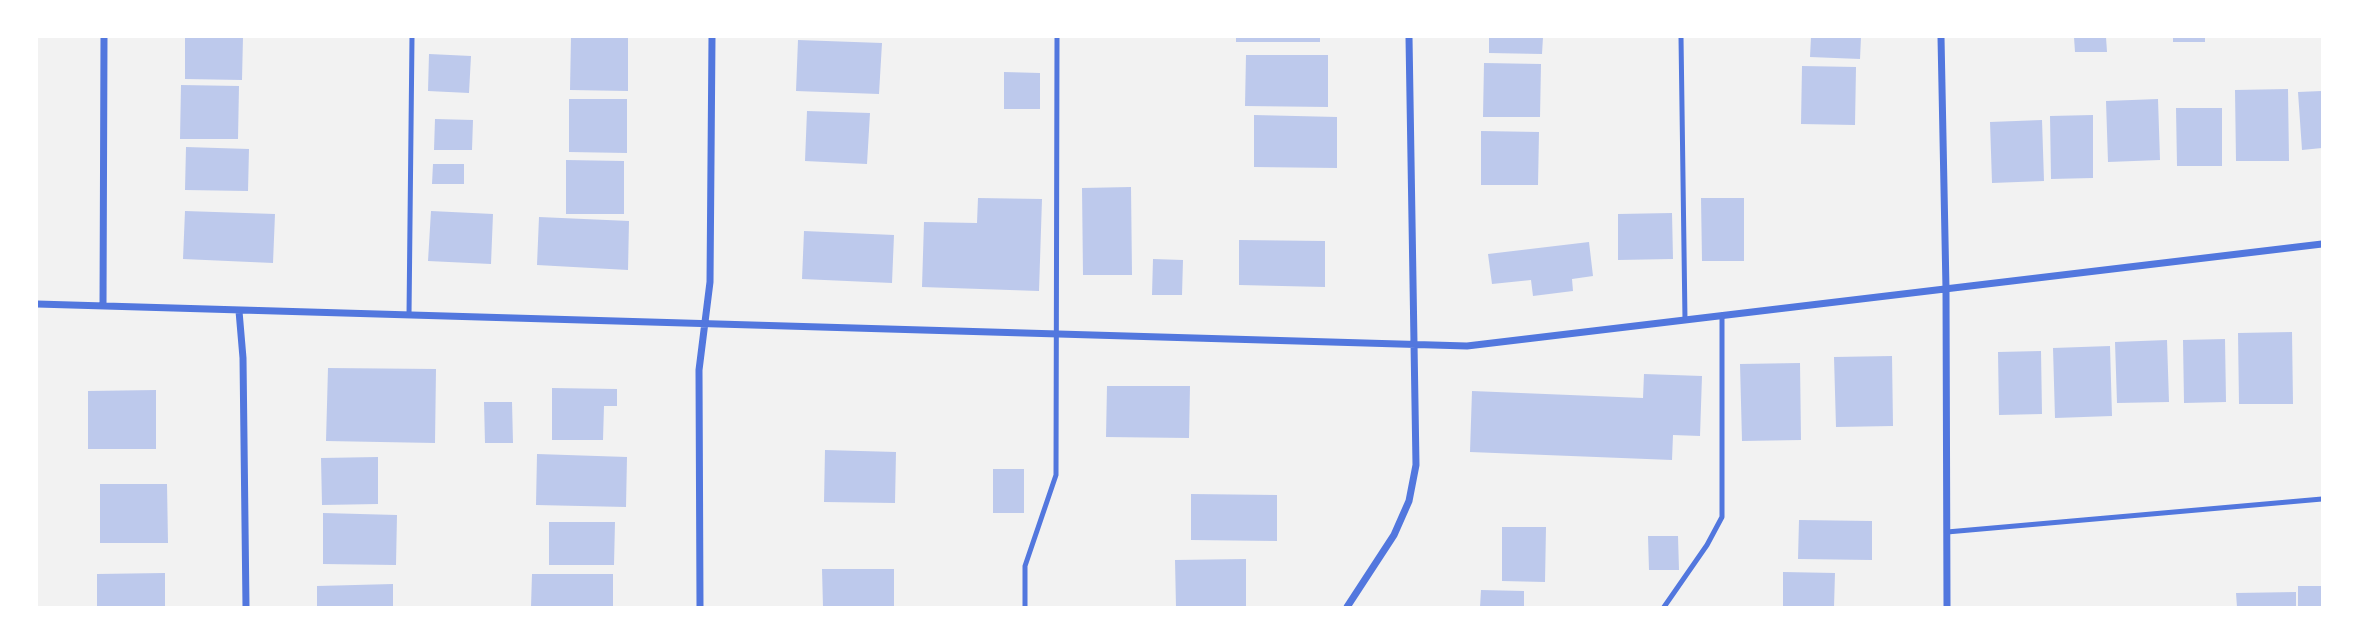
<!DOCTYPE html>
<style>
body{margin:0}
#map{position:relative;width:2359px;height:644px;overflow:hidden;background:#f2f2f2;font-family:"Crimson Pro",serif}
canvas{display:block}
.frame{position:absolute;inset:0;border:38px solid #fff;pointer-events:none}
</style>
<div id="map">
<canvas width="2359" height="644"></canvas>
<div class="frame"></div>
</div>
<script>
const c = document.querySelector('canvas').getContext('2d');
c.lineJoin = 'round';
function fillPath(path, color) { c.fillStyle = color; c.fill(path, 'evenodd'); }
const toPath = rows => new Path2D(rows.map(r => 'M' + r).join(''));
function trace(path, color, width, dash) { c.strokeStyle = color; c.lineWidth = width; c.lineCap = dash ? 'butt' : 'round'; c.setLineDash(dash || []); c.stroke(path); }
fillPath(toPath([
 [185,37,243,37,242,80,185,79],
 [571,37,628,37,628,91,570,90],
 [1236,37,1320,37,1320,42,1236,42],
 [1489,37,1543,37,1542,54,1489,53],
 [1811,37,1861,37,1860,59,1810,57],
 [2074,37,2106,37,2107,52,2075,52],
 [2173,37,2205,37,2205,42,2173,42],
 [798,40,882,43,879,94,796,91],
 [429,54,471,56,469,93,428,91],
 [1246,55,1328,55,1328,107,1245,106],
 [1484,63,1541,64,1540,117,1483,117],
 [1802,66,1856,67,1855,125,1801,124],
 [1004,72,1040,73,1040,109,1004,109],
 [181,85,239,86,238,139,180,139],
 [2288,89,2289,161,2236,161,2235,90],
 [2322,91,2322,148,2302,150,2298,92],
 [569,99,627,99,627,153,569,152],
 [2158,99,2160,160,2108,162,2106,101],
 [2176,108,2222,108,2222,166,2177,166],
 [807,111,870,113,867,164,805,161],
 [1254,115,1337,117,1337,168,1254,167],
 [2093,115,2093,178,2051,179,2050,116],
 [435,119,473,120,472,150,434,150],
 [2042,120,2044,181,1992,183,1990,122],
 [1481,131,1539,132,1538,185,1481,185],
 [186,147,249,149,248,191,185,190],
 [566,160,624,161,624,214,566,214],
 [433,164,464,164,464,184,432,184],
 [1131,187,1132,275,1083,275,1082,188],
 [978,198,1042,199,1039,291,922,287,924,222,977,223],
 [1701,198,1744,198,1744,261,1702,261],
 [185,211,275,214,273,263,183,259],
 [431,211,493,214,491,264,428,261],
 [1672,213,1673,259,1618,260,1618,214],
 [539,217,629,221,628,270,537,265],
 [804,231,894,235,892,283,802,279],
 [1239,240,1325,241,1325,287,1239,285],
 [1589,242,1593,276,1572,279,1573,291,1533,296,1531,280,1492,284,1488,254],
 [1153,259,1183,260,1182,295,1152,295],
 [2292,332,2293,404,2239,404,2238,333],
 [2225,339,2226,402,2184,403,2183,340],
 [2167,340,2169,402,2117,403,2115,342],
 [2110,346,2112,416,2055,418,2053,348],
 [2041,351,2042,414,1999,415,1998,352],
 [1892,356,1893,426,1836,427,1834,357],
 [1800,363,1801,440,1742,441,1740,364],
 [328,368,436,369,435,443,326,441],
 [1644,374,1702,376,1700,436,1673,435,1672,460,1470,452,1472,391,1643,398],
 [1107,386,1190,386,1189,438,1106,437],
 [552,388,617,389,617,406,604,406,603,440,552,440],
 [156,390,156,449,88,449,88,391],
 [484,402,512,402,513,443,485,443],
 [825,450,896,452,895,503,824,502],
 [537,454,627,457,626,507,536,505],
 [378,457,378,504,322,505,321,458],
 [993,469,1024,469,1024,513,993,513],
 [100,484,167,484,168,543,100,543],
 [1191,494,1277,495,1277,541,1191,540],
 [323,513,397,515,396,565,323,564],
 [1799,520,1872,521,1872,560,1798,559],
 [549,522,615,522,614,565,549,565],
 [1502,527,1546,527,1545,582,1502,581],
 [1648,536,1678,536,1679,570,1649,570],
 [1246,559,1246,607,1176,607,1175,560],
 [822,569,894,569,894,607,823,607],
 [1783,572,1835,573,1834,607,1783,607],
 [165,573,165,607,97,607,97,574],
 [532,574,613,574,613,607,531,607],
 [393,584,393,607,317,607,317,586],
 [2298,586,2322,586,2322,607,2298,607],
 [1481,590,1524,591,1524,607,1480,607],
 [2296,592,2296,607,2237,607,2236,593]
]), '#bdc9ec');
trace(toPath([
 [1681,37,1685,320],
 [409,315,412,37],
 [1947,532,2322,499],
 [1025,607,1025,566,1056,475,1057,37],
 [1664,607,1707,545,1722,517,1722,315]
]), '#5277de', 5);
trace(toPath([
 [1941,37,1946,289,1947,607],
 [37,304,1467,346,2322,244],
 [103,306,104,37],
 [239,311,243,358,246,607],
 [700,607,699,370,710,282,712,37],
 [1347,607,1394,535,1409,501,1416,465,1409,37]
]), '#5277de', 7);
</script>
